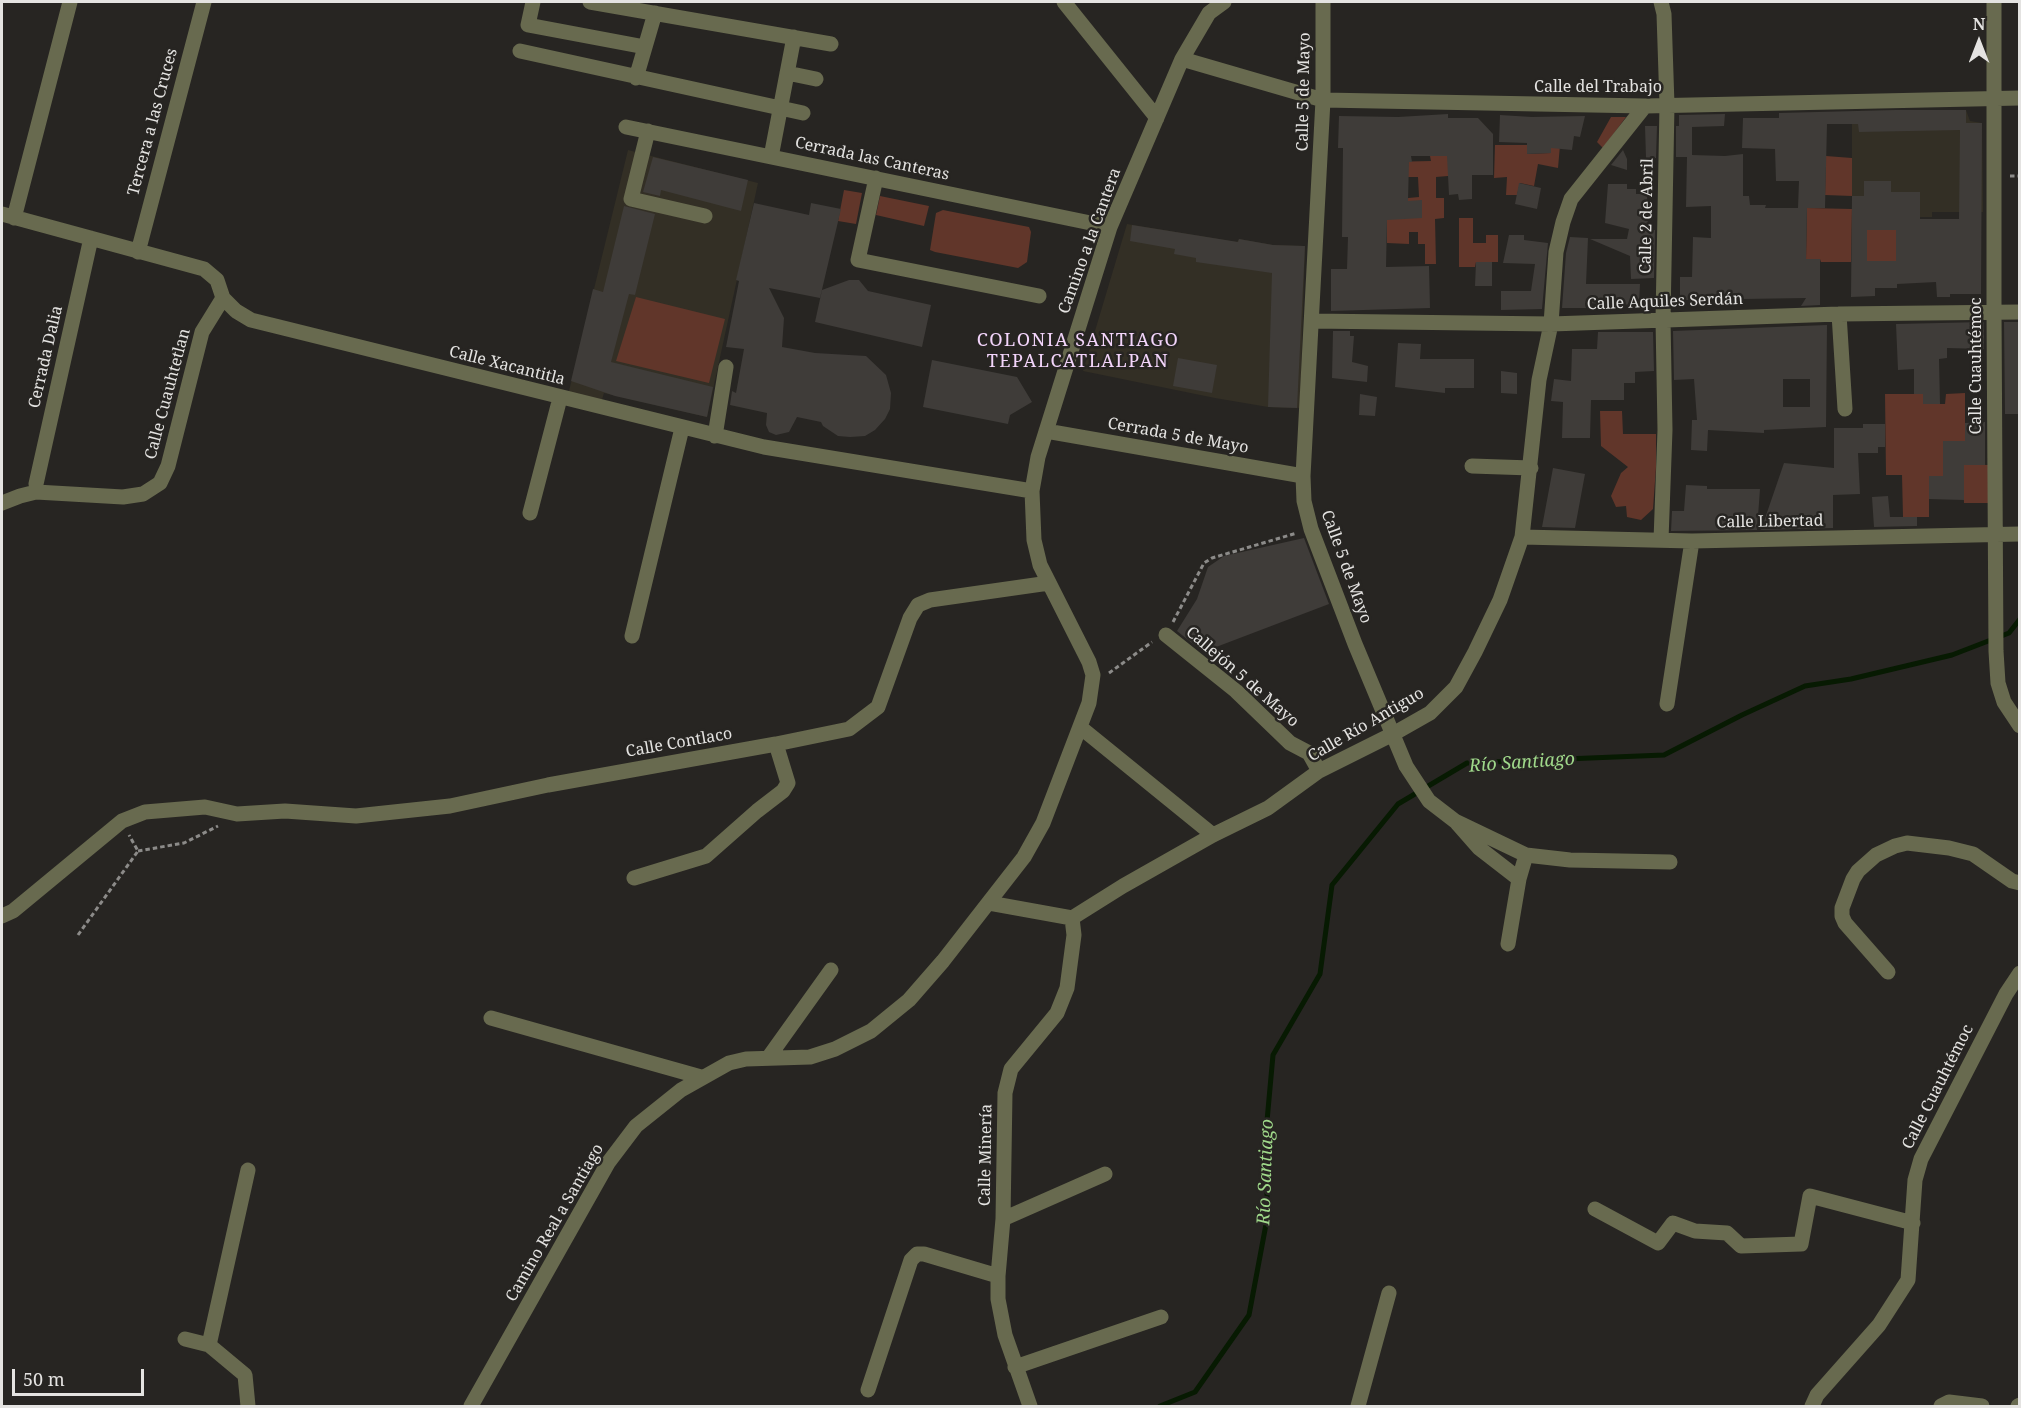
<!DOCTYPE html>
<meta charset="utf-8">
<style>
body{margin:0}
#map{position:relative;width:2021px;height:1408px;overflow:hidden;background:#272522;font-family:"Noto Serif",serif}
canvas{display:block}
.frame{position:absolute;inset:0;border:3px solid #e4e3e1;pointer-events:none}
.north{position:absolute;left:1949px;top:12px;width:60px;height:60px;-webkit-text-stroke:4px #272522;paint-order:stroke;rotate:0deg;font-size:16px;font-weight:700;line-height:24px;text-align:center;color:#e4e3e1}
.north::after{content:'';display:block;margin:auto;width:21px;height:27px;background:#e4e3e1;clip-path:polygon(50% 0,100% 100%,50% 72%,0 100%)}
.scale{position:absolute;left:12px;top:1369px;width:132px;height:27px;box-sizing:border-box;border:3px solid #e4e3e1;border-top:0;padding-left:8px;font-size:18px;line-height:21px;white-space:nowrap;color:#e4e3e1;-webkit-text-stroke:4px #272522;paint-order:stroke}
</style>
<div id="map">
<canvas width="2021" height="1408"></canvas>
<div class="frame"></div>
<div class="north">N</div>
<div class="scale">50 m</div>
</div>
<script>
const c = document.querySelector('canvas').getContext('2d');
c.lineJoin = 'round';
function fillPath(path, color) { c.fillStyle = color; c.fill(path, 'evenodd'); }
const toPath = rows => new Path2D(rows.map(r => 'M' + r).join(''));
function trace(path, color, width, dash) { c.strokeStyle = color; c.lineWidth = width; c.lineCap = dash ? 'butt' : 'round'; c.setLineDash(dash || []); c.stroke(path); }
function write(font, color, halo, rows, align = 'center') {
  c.font = font + ' "Noto Serif",serif'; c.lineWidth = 5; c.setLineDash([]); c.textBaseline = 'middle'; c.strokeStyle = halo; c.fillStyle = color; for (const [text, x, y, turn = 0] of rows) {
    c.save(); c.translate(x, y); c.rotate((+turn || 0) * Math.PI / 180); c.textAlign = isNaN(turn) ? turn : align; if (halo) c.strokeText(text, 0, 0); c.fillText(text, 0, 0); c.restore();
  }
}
fillPath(toPath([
 [1966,110,1970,121,1982,123,1983,212,1932,212,1932,217,1852,217,1852,111],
 [628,150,758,183,707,417,604,393,601,403,568,395],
 [1127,224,1237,242,1239,239,1273,245,1305,246,1300,408,1268,407,1215,398,1083,371]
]), '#332f25');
fillPath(toPath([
 [1611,117,1626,117,1603,148,1597,142],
 [1551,129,1561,134,1558,168,1538,164,1534,186,1520,183,1517,195,1506,195,1507,177,1494,178,1495,145,1527,145,1527,154,1550,153],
 [1448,145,1448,176,1436,177,1436,198,1444,198,1444,218,1435,219,1436,264,1425,264,1425,244,1418,244,1418,232,1409,232,1409,244,1387,243,1387,200,1419,197,1418,177,1388,177,1387,162,1431,161,1430,156],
 [1826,156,1852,158,1852,196,1825,195],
 [844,190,862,193,856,224,838,221],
 [880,196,929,206,924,226,876,215],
 [1807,208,1852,209,1851,262,1821,262,1820,259,1806,259],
 [943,210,1029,227,1031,232,1027,262,1018,268,935,252,930,250,936,213],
 [1459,218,1473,218,1473,243,1486,243,1486,235,1498,235,1498,262,1476,262,1475,267,1459,267],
 [1867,220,1910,230,1899,261,1867,261],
 [636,297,725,319,709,383,616,361],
 [1965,393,1965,464,1988,465,1988,503,1964,503,1963,476,1929,477,1929,517,1903,517,1902,475,1886,475,1885,394,1923,394,1924,404,1945,404,1946,394],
 [1600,411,1622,411,1623,434,1656,434,1656,467,1653,509,1641,520,1627,517,1626,506,1616,507,1611,496,1621,473,1628,467,1601,446]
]), '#61362a');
trace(toPath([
 [1160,1406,1195,1392,1249,1315,1267,1219,1267,1121,1273,1055,1320,974,1332,885,1398,804,1467,763,1664,755,1742,715,1805,686,1851,679,1952,655,2009,633,2020,619]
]), '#071a02', 5);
fillPath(toPath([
 [1895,110,1966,110,1966,123,1982,123,1981,294,1950,294,1950,297,1937,297,1936,282,1897,284,1897,288,1875,288,1875,296,1851,297,1852,196,1864,196,1864,181,1891,181,1891,192,1920,192,1920,219,1959,219,1960,130,1859,132,1858,124,1827,124,1825,208,1798,208,1799,181,1776,181,1775,149,1742,148,1743,118,1779,118,1779,113],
 [1867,230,1896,230,1896,261,1867,261],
 [1448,114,1448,118,1478,118,1493,134,1493,175,1472,175,1472,199,1459,200,1458,194,1449,195,1447,156,1411,156,1412,162,1409,162,1408,201,1422,200,1422,218,1387,220,1386,267,1429,266,1430,308,1331,311,1331,269,1347,269,1348,237,1342,237,1343,148,1338,148,1339,116,1398,117],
 [1725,114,1724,126,1692,127,1692,155,1725,156,1743,154,1743,196,1749,196,1750,205,1766,205,1765,208,1807,208,1806,259,1820,259,1820,305,1801,306,1806,298,1680,300,1680,277,1692,277,1693,237,1711,238,1711,206,1686,207,1687,157,1676,157,1676,126,1679,126,1679,115],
 [1500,115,1532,117,1585,116,1580,137,1574,136,1572,150,1551,148,1551,153,1527,154,1527,143,1499,142],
 [1645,126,1657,126,1656,158,1646,158],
 [1623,150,1627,159,1627,170,1611,165],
 [653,157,748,180,741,211,661,190,660,196,643,192],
 [1519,183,1541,188,1537,209,1515,204],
 [1608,184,1627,184,1627,189,1636,189,1636,194,1647,194,1648,230,1655,230,1654,278,1631,279,1630,256,1590,239,1627,239,1629,229,1605,223],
 [754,203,809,215,811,203,841,209,820,298,769,288,784,318,782,347,815,353,866,356,886,375,891,393,890,409,885,419,875,430,865,436,850,437,838,436,823,426,821,422,797,417,789,432,776,435,769,432,766,425,767,413,730,405,732,391,736,393,744,349,726,347,739,281,736,280],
 [624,206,655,214,635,295,629,294,611,362,713,387,707,417,615,396,571,381,593,289,603,292],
 [1132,225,1238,242,1239,239,1273,245,1305,246,1297,408,1268,407,1272,273,1196,262,1196,258,1174,254,1175,249,1130,241],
 [1509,235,1524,235,1524,240,1548,243,1542,309,1501,310,1501,291,1531,291,1535,264,1503,263],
 [1570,237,1588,238,1586,284,1640,284,1639,305,1585,303,1586,308,1562,308,1566,253],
 [1476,262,1492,262,1492,286,1475,286],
 [849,280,859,280,868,291,931,305,922,347,815,322,822,290],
 [1984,322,1984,349,1947,348,1947,358,1939,359,1940,404,1923,404,1923,394,1914,394,1914,369,1898,370,1896,324],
 [2004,322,2019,322,2019,414,2005,414],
 [1827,325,1826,427,1764,430,1764,433,1708,430,1707,451,1691,450,1692,420,1697,420,1694,379,1674,380,1673,331],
 [1783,379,1810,379,1810,407,1783,407],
 [1333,331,1350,331,1350,336,1354,336,1352,362,1368,366,1367,382,1332,378],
 [1598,332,1653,332,1654,371,1635,372,1635,383,1624,383,1624,400,1591,400,1590,438,1562,438,1563,402,1551,401,1554,379,1571,381,1572,349,1597,349],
 [1398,343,1421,344,1420,359,1474,359,1474,388,1445,388,1445,393,1395,387],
 [1178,358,1217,365,1212,393,1173,386],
 [932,360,1017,377,1032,402,1010,415,1008,424,923,407],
 [1501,371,1517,373,1517,394,1501,393],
 [1360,394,1377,397,1375,416,1359,415],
 [1985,422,1985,465,1964,465,1964,500,1929,499,1929,476,1943,476,1943,441,1965,441,1965,423],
 [1863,424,1885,424,1885,447,1878,447,1878,453,1858,453,1860,494,1833,495,1833,528,1761,530,1784,463,1834,468,1834,428,1863,428],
 [1553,468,1585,474,1575,528,1542,527],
 [1686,485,1707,486,1707,489,1760,489,1757,530,1671,531,1672,511,1684,511],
 [1888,496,1890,517,1917,517,1917,526,1874,527,1872,497],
 [1304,538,1329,604,1203,652,1177,631,1197,599,1208,567,1224,556]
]), '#3f3c39');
trace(toPath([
 [2010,176,2020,176],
 [1173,622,1204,563,1212,558,1297,533],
 [1109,673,1152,642],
 [138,851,184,843,218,826],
 [78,935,138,851,129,835]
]), '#8c8b89', 3, [4.5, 3]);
trace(toPath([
 [533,2,528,25,645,47],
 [590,2,831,44],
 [1064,2,1157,118],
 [1323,2,1323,100,1303,476,1304,501,1311,529,1355,644,1406,766,1429,801,1455,821,1526,855,1570,860,1670,862],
 [1994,2,1994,312,1996,651,1998,683,2004,702,2020,726],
 [520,51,803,113],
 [1182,59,1323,100,1645,106,2020,98],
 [787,73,816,79],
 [636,78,655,13],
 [626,127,1110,227],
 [648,131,631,199,705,216],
 [771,157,794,37],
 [876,178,858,260,1039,296],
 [2,214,204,269,217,280,223,298,236,311,251,320,764,447,1032,491],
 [14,218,70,2],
 [138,252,204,2],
 [1839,314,1845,409],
 [1312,321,1551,324,1839,314,2020,312],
 [1046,431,1303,476],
 [715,436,726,367],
 [1472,466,1531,468],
 [36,484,91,238],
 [2,503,20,496,36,492,123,497,143,494,160,483,168,466,202,332,223,298],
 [530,513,560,398],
 [1522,537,1692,541,2020,534],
 [1661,540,1665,430,1663,319,1667,105,1664,14,1661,2],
 [1166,635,1236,691,1290,743,1309,753,1319,771],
 [632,636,682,428],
 [1667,704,1692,541],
 [1080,727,1213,835],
 [1457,823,1479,848,1519,879],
 [634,878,706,856,757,811,783,791,788,783,776,744],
 [989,903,1072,918,1123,886,1213,835,1268,808,1319,771,1393,734,1430,713,1456,687,1475,652,1500,600,1522,537,1539,380,1551,324,1556,252,1563,222,1571,199,1645,106],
 [2,916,13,911,122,821,145,812,205,807,237,814,285,811,356,816,450,806,548,785,776,744,849,729,878,707,910,618,918,605,930,600,1049,583],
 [1508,944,1519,879,1526,855],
 [1888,972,1845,923,1842,916,1842,908,1853,879,1858,871,1876,855,1895,846,1907,843,1949,848,1973,854,2012,881,2020,883],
 [491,1018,701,1077],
 [768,1058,831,970],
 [1595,1209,1658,1243,1673,1223,1695,1231,1727,1233,1741,1246,1801,1244,1810,1196,1913,1223],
 [1003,1219,1105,1174],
 [185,1339,209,1345,245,1375,248,1406],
 [209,1345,248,1170],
 [1015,1367,1161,1317],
 [868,1390,911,1260,917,1254,924,1254,998,1276],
 [471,1406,608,1163,636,1126,681,1090,729,1063,746,1059,810,1057,835,1049,871,1031,909,1000,943,961,1024,857,1043,823,1089,703,1093,675,1089,662,1040,565,1034,540,1032,491,1038,457,1110,227,1182,59,1209,13,1224,2],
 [1030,1406,1005,1335,998,1299,998,1276,1003,1219,1005,1093,1011,1069,1057,1013,1067,988,1074,935,1072,918],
 [1358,1406,1389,1293],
 [1812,1406,1817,1395,1879,1325,1908,1280,1915,1180,1921,1159,2006,994,2020,973],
 [1941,1406,1949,1402,1982,1406],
 [2018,1406,2020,1405]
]), '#686a4f', 15);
write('16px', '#e4e3e1', '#272522', [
 ["Calle del Trabajo",1598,87],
 ["Calle 5 de Mayo",1304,92,-89],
 ["Tercera a las Cruces",153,122,-75],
 ["Cerrada las Canteras",872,159,12],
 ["Calle 2 de Abril",1647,216,-89],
 ["Camino a la Cantera",1090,241,-70],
 ["Calle Aquiles Serdán",1665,302,-2],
 ["Cerrada Dalia",46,357,-77],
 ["Calle Xacantitla",507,366,14],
 ["Calle Cuauhtémoc",1976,366,-90],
 ["Calle Cuauhtetlan",168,394,-75],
 ["Cerrada 5 de Mayo",1178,436,10],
 ["Calle Libertad",1770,522,-1],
 ["Calle 5 de Mayo",1346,567,70],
 ["Callejón 5 de Mayo",1242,677,41],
 ["Calle Río Antiguo",1366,725,-30],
 ["Calle Contlaco",679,743,-10],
 ["Calle Cuauhtémoc",1938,1087,-63],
 ["Calle Minería",986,1155,-89],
 ["Camino Real a Santiago",555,1223,-60]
]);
c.letterSpacing = '1.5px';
write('18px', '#f3d5fb', '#272522', [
 ["COLONIA SANTIAGO",1078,341],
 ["TEPALCATLALPAN",1078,362]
]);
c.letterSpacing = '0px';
write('italic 18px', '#9fd88a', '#272522', [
 ["Río Santiago",1522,763,-4],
 ["Río Santiago",1266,1172,-88]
]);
</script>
